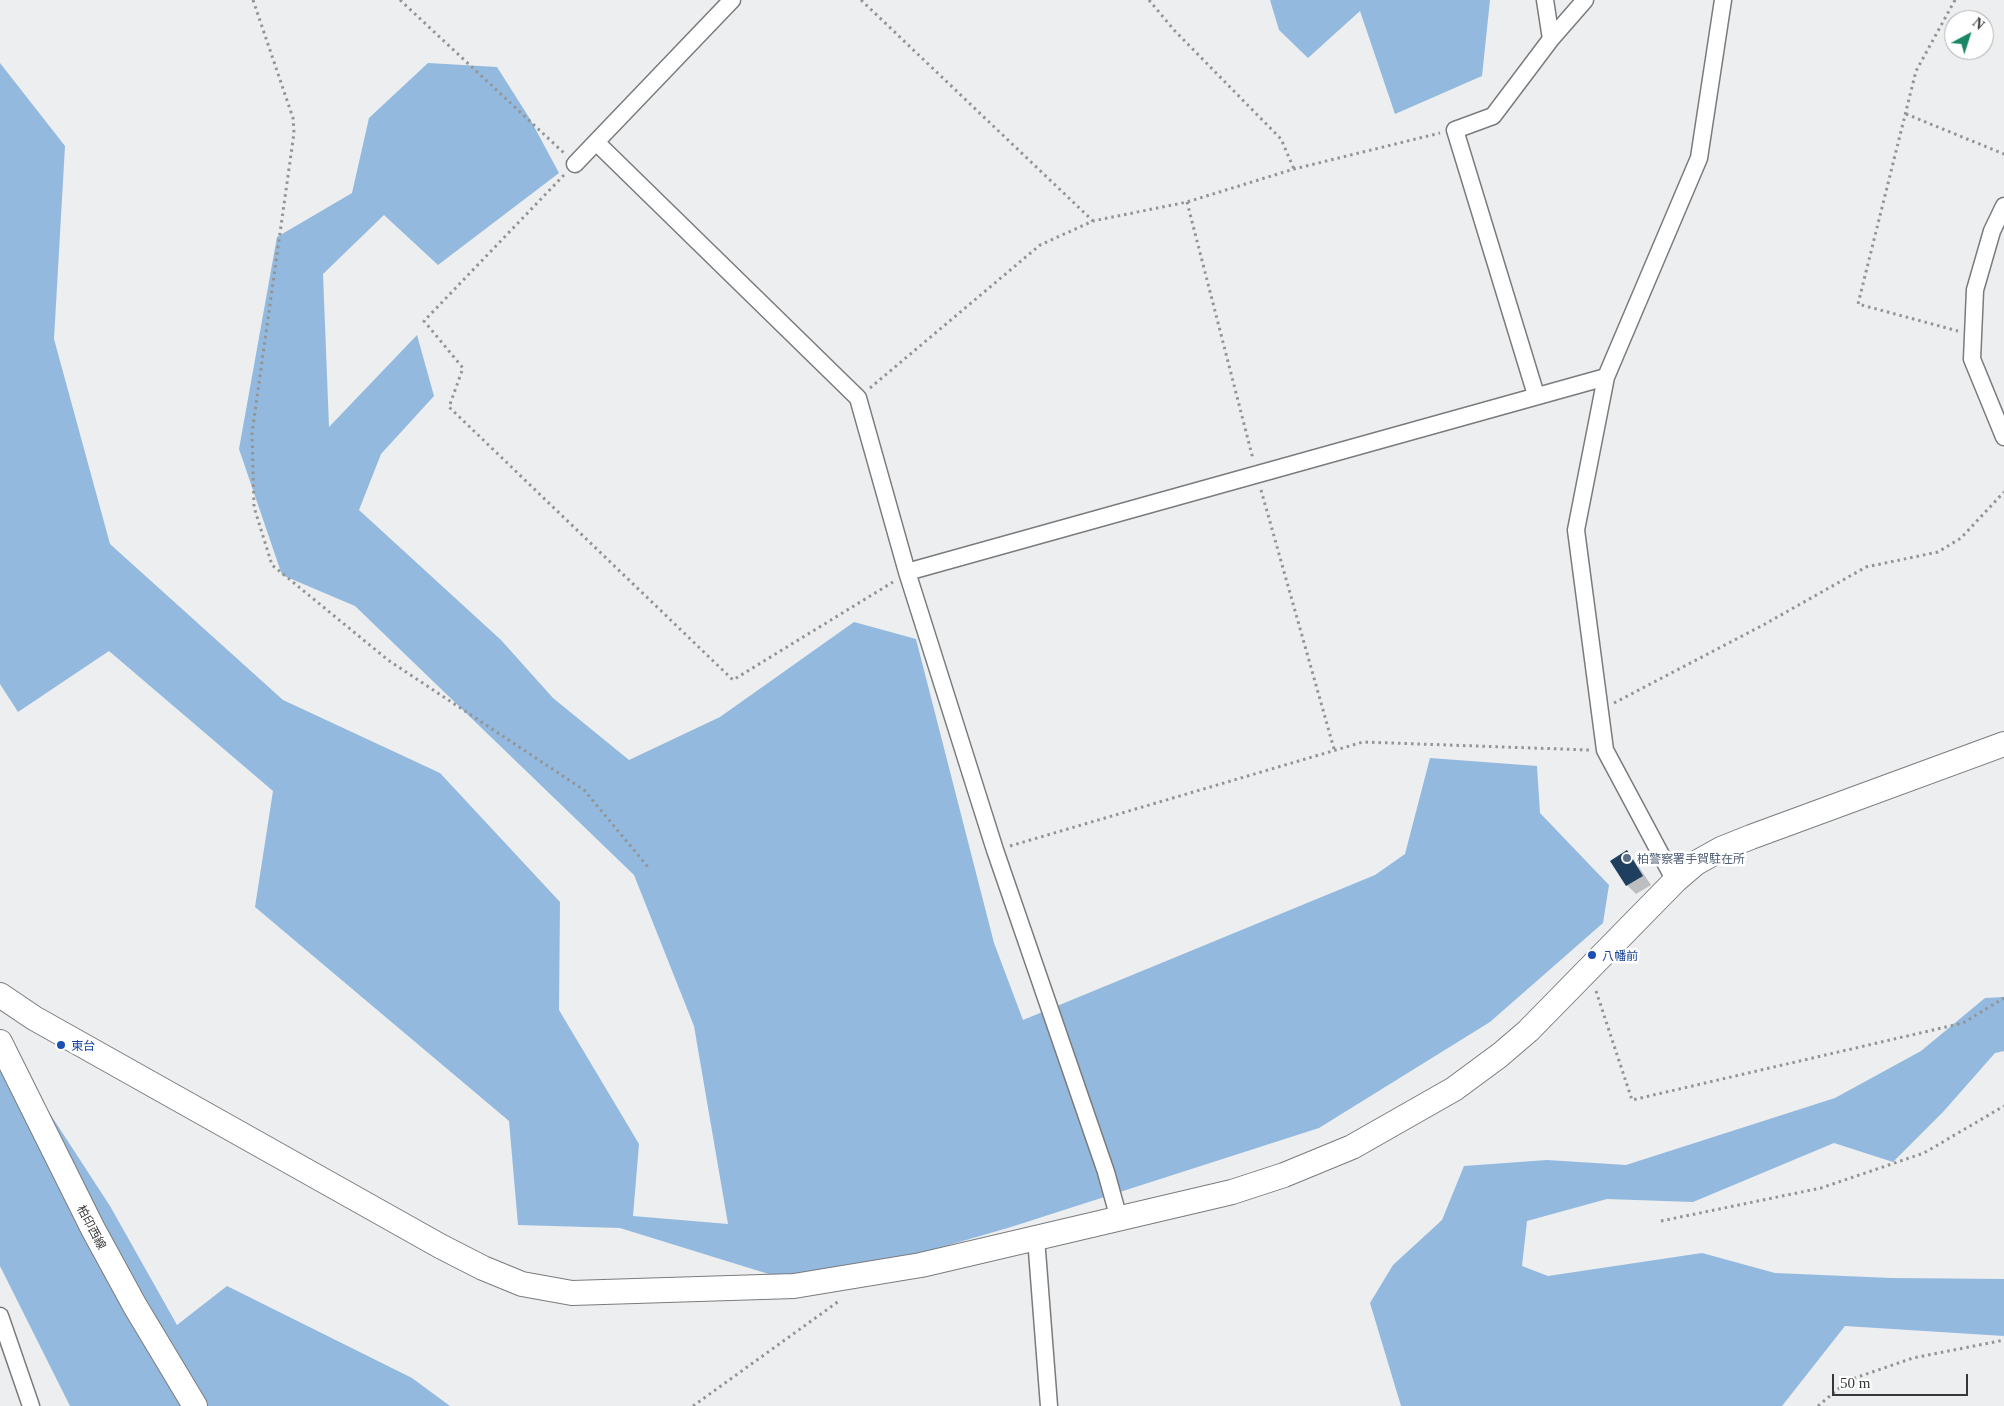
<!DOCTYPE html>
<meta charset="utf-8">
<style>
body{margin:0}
#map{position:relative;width:2004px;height:1406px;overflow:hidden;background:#eceeef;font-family:Georgia,serif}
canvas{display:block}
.north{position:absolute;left:1944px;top:10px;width:50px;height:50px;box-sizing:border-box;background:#fff;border:1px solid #afafaf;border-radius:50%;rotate:40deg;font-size:14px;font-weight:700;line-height:20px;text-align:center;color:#363737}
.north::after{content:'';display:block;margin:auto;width:18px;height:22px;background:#198765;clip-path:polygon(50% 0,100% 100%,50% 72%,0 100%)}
.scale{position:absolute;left:1832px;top:1374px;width:136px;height:22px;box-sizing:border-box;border:2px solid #363737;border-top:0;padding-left:6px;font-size:15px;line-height:18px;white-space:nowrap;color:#363737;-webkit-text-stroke:4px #fff;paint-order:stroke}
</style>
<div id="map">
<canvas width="2004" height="1406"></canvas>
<div class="north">N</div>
<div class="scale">50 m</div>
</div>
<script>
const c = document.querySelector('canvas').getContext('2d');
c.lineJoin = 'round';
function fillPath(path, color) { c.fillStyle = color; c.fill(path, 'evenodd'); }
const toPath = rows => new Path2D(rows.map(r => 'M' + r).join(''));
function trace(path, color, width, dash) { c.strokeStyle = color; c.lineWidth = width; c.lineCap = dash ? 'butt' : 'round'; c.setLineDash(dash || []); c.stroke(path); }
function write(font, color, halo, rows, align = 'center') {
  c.font = font + ' Georgia,"Noto Sans JP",serif'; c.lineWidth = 5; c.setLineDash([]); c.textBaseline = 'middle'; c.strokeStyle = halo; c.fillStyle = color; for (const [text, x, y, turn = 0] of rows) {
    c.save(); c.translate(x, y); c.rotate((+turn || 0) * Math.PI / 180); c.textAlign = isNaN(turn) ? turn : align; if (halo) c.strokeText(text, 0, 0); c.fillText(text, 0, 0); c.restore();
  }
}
fillPath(toPath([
 [1270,0,1490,0,1482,76,1395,114,1360,11,1308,58,1279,30],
 [0,63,65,146,54,339,110,544,283,700,440,773,560,902,559,1010,639,1144,633,1216,728,1224,694,1026,634,875,355,606,282,575,239,449,277,237,352,193,369,118,428,63,497,67,530,119,559,173,438,265,384,215,323,274,329,427,417,335,434,396,381,454,359,510,501,640,553,698,629,760,720,717,854,622,916,639,994,943,1023,1020,1375,875,1405,854,1430,758,1537,766,1540,813,1609,885,1603,923,1490,1022,1319,1128,1011,1227,887,1263,775,1276,620,1228,518,1225,509,1121,255,907,273,791,109,651,18,712,0,684],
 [2004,997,2004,1051,1995,1053,1943,1112,1893,1162,1834,1143,1693,1202,1607,1199,1527,1221,1522,1266,1548,1276,1702,1253,1775,1273,1891,1278,2004,1279,2004,1336,1845,1326,1782,1406,1401,1406,1370,1303,1393,1265,1442,1220,1464,1166,1547,1160,1626,1165,1835,1098,1921,1051,1985,998],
 [0,1037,110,1206,177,1325,227,1286,412,1378,450,1406,70,1406,0,1266]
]), '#94b9de');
fillPath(toPath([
 [1627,852,1635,861,1651,885,1636,894,1627,885,1612,862]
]), '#0003');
fillPath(toPath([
 [1627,850,1643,876,1626,886,1610,861]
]), '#1e3f5e');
const street = toPath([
 [732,0,596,142,858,398,907,572,995,850,1106,1172,1119,1219],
 [1545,0,1551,39],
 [575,164,596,142],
 [2004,206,1992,231,1975,290,1972,359,2004,437],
 [1536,395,1455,130,1493,116,1551,39,1585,0],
 [907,572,1606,377],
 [1675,881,1605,750,1576,530,1606,377,1699,158,1723,0],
 [1036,1238,1049,1406],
 [0,1316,31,1406]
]);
const secondary = toPath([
 [0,995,34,1018,440,1246,483,1268,522,1284,572,1293,794,1286,921,1265,1232,1192,1284,1175,1352,1147,1454,1089,1500,1055,1528,1031,1675,881,1696,863,1721,849,1751,837,2004,744],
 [0,1042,93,1229,135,1306,195,1406]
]);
trace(street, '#7a7b7d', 19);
trace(secondary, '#7a7b7d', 26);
trace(toPath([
 [253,0,293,118,294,133,252,433,254,507,272,565,388,660,584,790,648,867],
 [400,0,564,153],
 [861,0,1093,221],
 [1149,0,1174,30,1281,139,1294,169],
 [1955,0,1916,71,1858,304,1958,331],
 [1906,114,2004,154],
 [564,175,424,321,463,368,449,407,733,680,893,582],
 [1187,202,1253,459],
 [870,388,1040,245,1093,221,1187,202,1294,169,1440,133],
 [1261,490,1334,749],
 [1614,703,1765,624,1866,567,1938,552,1961,538,2004,492],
 [1010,846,1363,742,1589,750],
 [1596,991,1632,1100,1963,1023,2004,998],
 [1661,1221,1821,1188,1924,1153,2004,1106],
 [693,1406,839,1301],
 [1818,1406,1849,1380,1913,1358,2004,1340]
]), '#939595', 3, [2.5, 4]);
trace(street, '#fff', 16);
trace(secondary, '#fff', 24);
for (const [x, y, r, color] of [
 [1627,858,5,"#5c6f8a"],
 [1592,955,5,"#1a4fb4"],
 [61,1045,5,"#1a4fb4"]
]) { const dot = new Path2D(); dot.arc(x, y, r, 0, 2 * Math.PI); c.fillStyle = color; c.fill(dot); trace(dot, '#fff', 2); }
write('12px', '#4e5e75', '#fff', [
 ["柏警察署手賀駐在所",1637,858]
], 'left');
write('12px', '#164399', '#fff', [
 ["八幡前",1602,955],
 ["東台",71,1045]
], 'left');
write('12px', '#363737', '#fff', [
 ["柏印西線",92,1227,62]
]);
</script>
